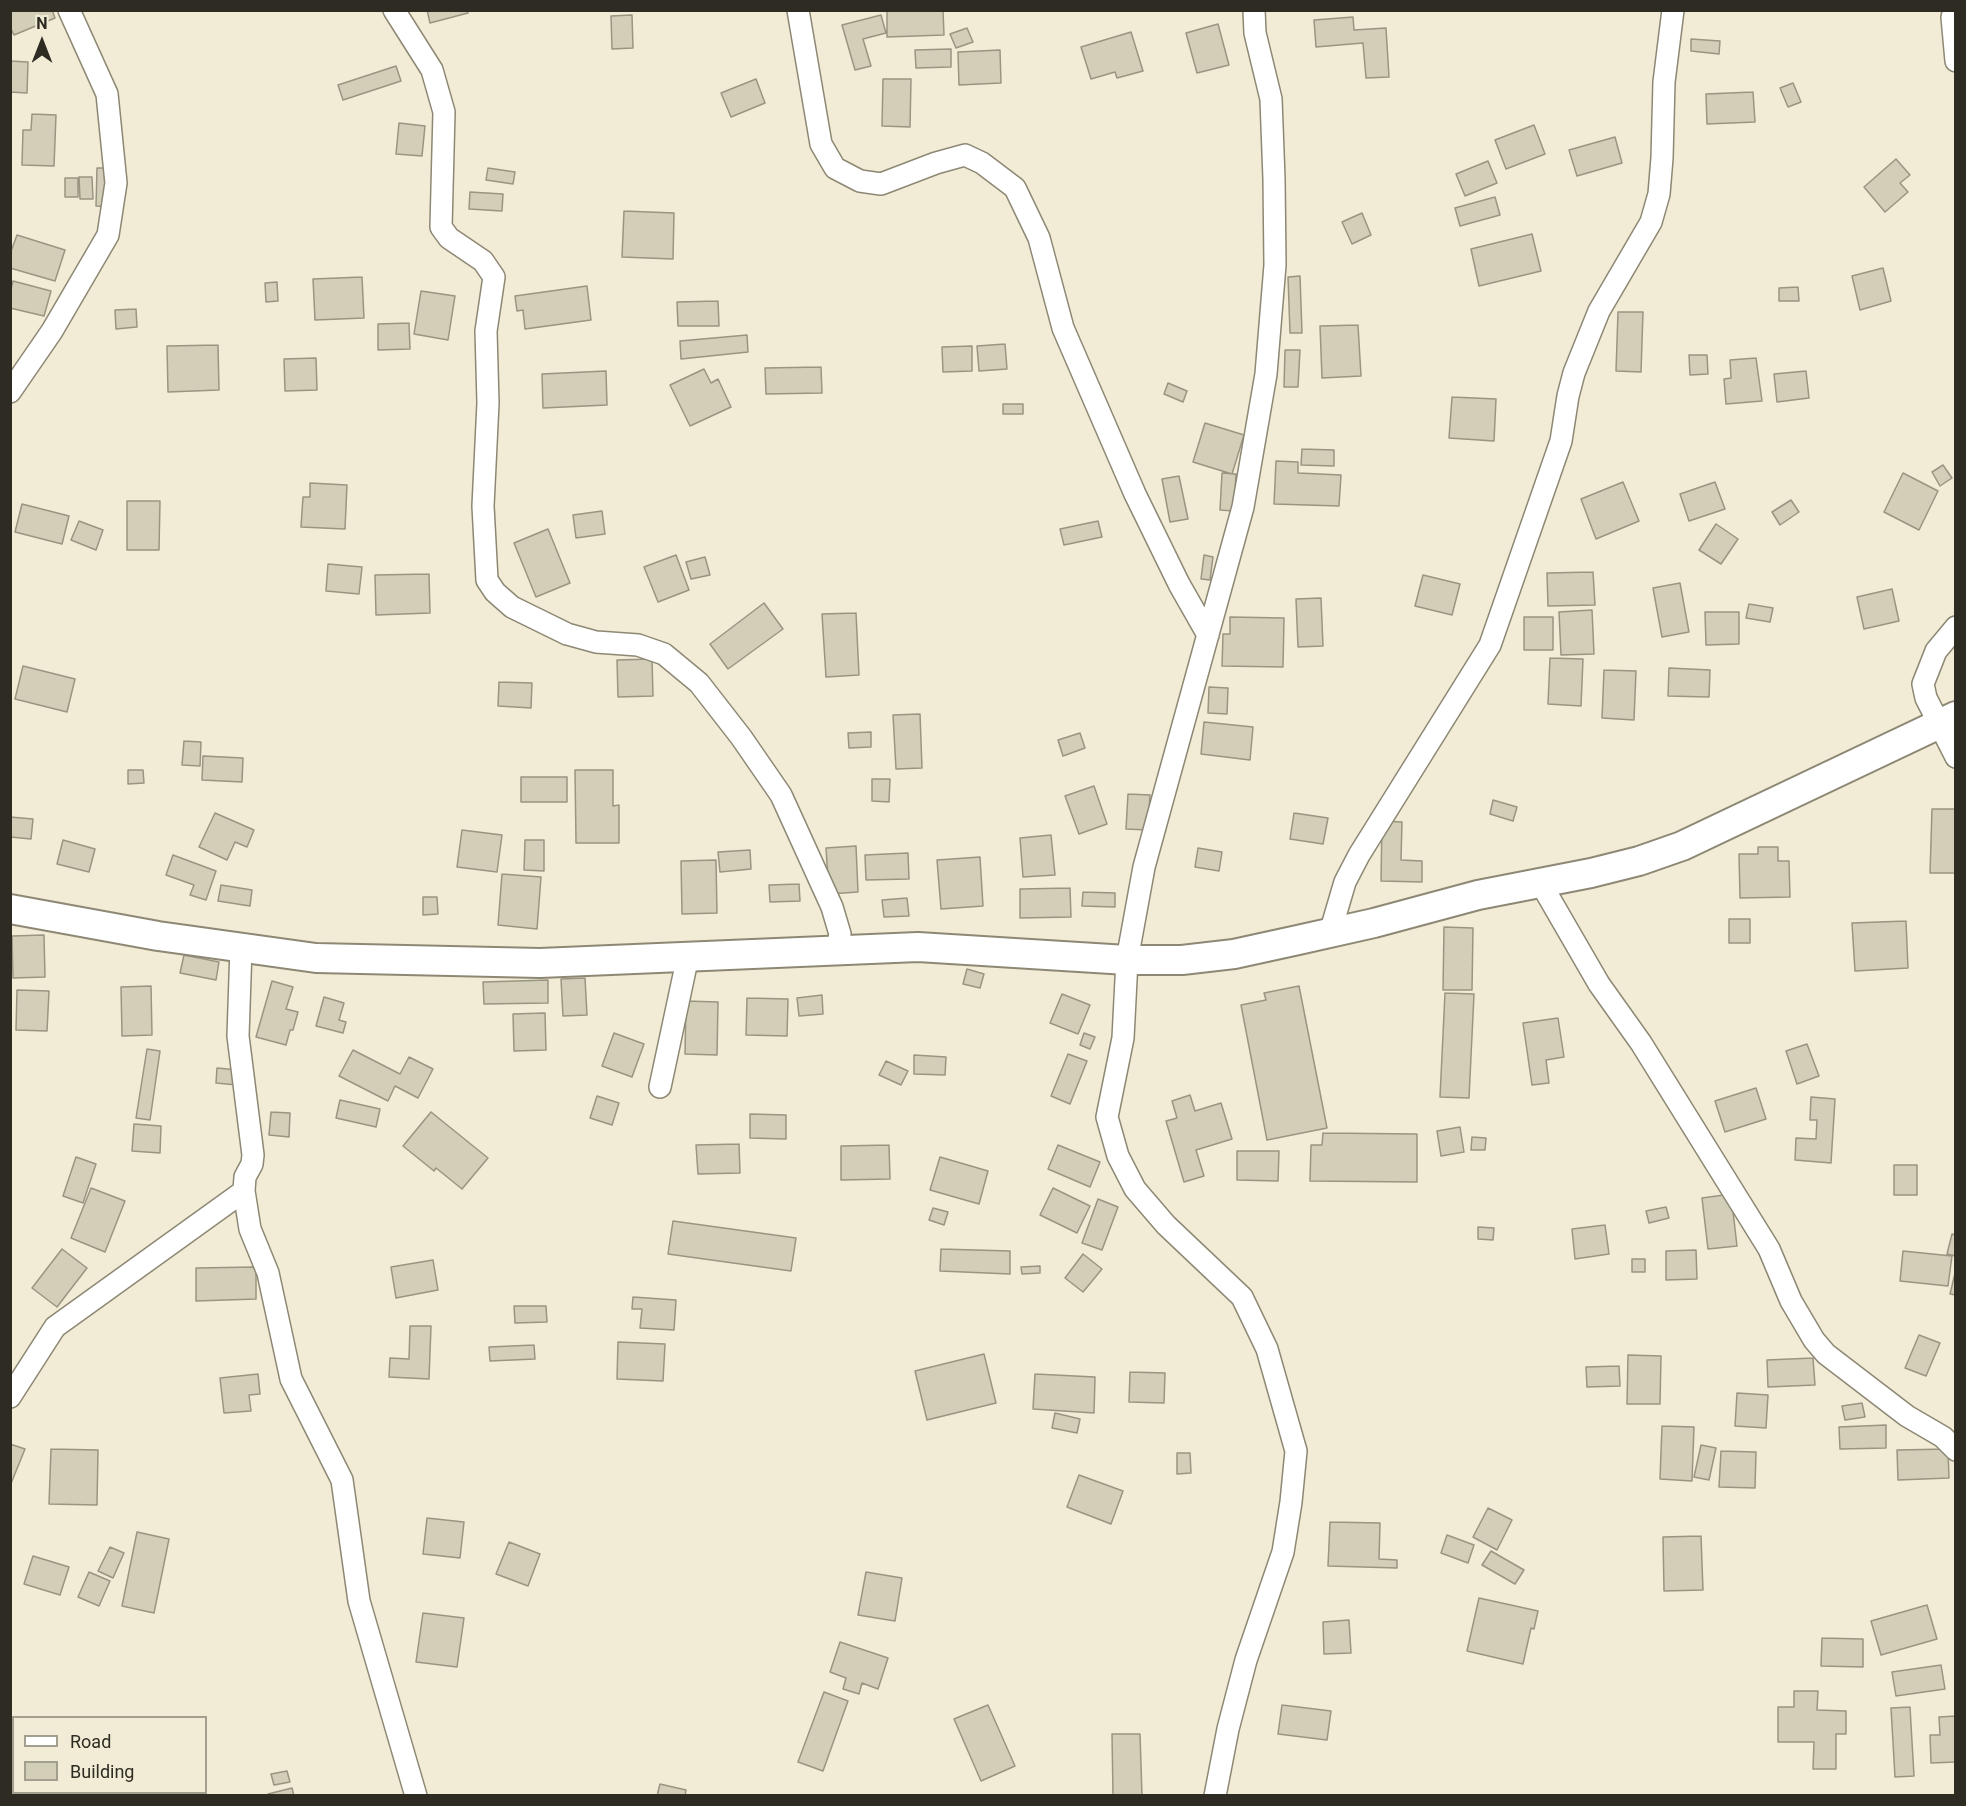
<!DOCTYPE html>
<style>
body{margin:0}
#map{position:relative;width:1966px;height:1806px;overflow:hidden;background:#f2ecd6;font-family:Roboto,sans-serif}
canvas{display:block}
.frame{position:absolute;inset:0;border:12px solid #2d2b22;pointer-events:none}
.legend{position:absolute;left:12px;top:1716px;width:195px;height:78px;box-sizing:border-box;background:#f2ecd6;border:2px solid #a39f8e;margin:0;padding:8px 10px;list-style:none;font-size:18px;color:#2d2b22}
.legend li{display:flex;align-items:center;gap:12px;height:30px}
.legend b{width:30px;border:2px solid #a39f8e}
.north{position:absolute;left:12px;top:12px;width:60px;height:60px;-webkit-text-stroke:4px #f2ecd6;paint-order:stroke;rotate:0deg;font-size:16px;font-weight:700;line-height:24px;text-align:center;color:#2d2b22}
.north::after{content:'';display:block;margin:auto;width:21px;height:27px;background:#2d2b22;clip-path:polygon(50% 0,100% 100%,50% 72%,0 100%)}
</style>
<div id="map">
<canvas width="1966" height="1806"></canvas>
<div class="frame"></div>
<ul class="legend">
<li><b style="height:8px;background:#fff"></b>Road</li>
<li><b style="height:16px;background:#d3ceb8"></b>Building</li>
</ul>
<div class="north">N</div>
</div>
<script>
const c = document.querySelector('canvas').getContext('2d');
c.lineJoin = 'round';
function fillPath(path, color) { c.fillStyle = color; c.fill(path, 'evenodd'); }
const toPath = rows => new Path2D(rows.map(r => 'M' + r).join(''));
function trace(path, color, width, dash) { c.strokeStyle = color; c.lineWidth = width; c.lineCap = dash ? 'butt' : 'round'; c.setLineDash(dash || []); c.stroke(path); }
const building = toPath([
 [10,10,52,10,55,18,14,35,10,27,10,10],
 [427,10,468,10,468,13,430,23,427,10],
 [887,10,943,10,944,35,887,37,887,10],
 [632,15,633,48,612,49,611,16,632,15],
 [881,15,886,33,863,39,871,66,855,70,842,25,881,15],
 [1353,17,1354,30,1386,28,1389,77,1366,78,1363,43,1316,47,1314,20,1353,17],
 [1218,24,1229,65,1197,73,1186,33,1218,24],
 [967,28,973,42,956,48,950,34,967,28],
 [1131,32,1143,71,1117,78,1115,72,1091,79,1081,47,1131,32],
 [1691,39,1720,41,1719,54,1691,51,1691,39],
 [951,49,951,67,916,68,915,50,951,49],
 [1000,50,1001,83,959,85,958,52,1000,50],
 [10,61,28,62,27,93,10,92,10,61],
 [396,66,401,81,343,100,338,85,396,66],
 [756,79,765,103,731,117,721,93,756,79],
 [883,79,911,79,910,127,882,126,883,79],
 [1793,83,1801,102,1788,107,1780,88,1793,83],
 [1753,92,1755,122,1707,124,1706,94,1753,92],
 [32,114,56,115,54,166,22,165,23,130,31,130,32,114],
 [399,123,425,126,422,156,396,154,399,123],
 [1534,125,1545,154,1506,169,1495,140,1534,125],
 [1615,137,1622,163,1577,176,1569,150,1615,137],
 [1896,159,1910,175,1900,183,1908,192,1885,212,1864,187,1896,159],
 [1488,161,1497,183,1465,196,1456,174,1488,161],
 [97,168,111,168,110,207,96,206,97,168],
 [488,168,515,172,513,184,486,180,488,168],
 [79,177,92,177,93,199,80,199,79,177],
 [65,178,78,178,78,197,65,197,65,178],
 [470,192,503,194,502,211,469,209,470,192],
 [1495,197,1500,215,1460,226,1455,208,1495,197],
 [624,211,674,213,673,259,622,257,624,211],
 [1362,213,1371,235,1352,244,1342,222,1362,213],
 [1532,234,1541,271,1479,286,1471,249,1532,234],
 [17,235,65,250,55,281,10,268,10,254,17,235],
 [1883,268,1891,301,1860,310,1852,276,1883,268],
 [1300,276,1302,333,1290,333,1288,277,1300,276],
 [362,277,364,318,315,320,313,279,362,277],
 [13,281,51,291,44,316,10,308,10,293,13,281],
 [277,282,278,301,266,302,265,283,277,282],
 [587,286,591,320,525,329,523,310,517,311,515,296,587,286],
 [1798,287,1799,301,1779,301,1779,288,1798,287],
 [421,291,455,296,448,340,414,334,421,291],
 [718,301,719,326,678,326,677,302,718,301],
 [136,309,137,327,116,329,115,310,136,309],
 [1618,312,1643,312,1641,372,1616,371,1618,312],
 [409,323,410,349,378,350,378,324,409,323],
 [1358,325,1361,376,1322,378,1320,326,1358,325],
 [747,335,748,352,681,359,680,341,747,335],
 [1005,344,1007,369,979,371,977,346,1005,344],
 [218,345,219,390,168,392,167,346,218,345],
 [972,346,972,371,943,372,942,347,972,346],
 [1285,350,1300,350,1298,387,1284,387,1285,350],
 [1689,355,1707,355,1708,374,1690,375,1689,355],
 [316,358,317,390,285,391,284,359,316,358],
 [1756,358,1762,401,1726,404,1724,379,1731,378,1730,360,1756,358],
 [821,367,822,393,766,394,765,368,821,367],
 [704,369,711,383,718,379,731,407,690,426,670,385,704,369],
 [606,371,607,405,543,408,542,374,606,371],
 [1806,371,1809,398,1777,402,1774,374,1806,371],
 [1168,383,1187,391,1183,402,1164,394,1168,383],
 [1452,397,1496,399,1494,441,1449,438,1452,397],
 [1003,404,1023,404,1023,414,1003,414,1003,404],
 [1205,423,1244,435,1232,474,1193,462,1205,423],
 [1302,449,1334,450,1334,466,1301,465,1302,449],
 [1276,461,1298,462,1298,473,1341,475,1339,506,1274,504,1276,461],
 [1943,465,1952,478,1940,486,1932,472,1943,465],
 [1222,473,1236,474,1234,511,1220,510,1222,473],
 [1903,473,1938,491,1919,530,1884,512,1903,473],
 [1179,476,1188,519,1170,522,1162,479,1179,476],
 [1623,482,1639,521,1596,539,1581,499,1623,482],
 [1715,482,1725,509,1689,521,1680,494,1715,482],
 [310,483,347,485,345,529,301,527,303,497,310,497,310,483],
 [1791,500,1799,512,1780,525,1772,512,1791,500],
 [127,501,160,501,159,550,127,550,127,501],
 [22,504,69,516,62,544,15,532,22,504],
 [602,511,605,534,576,538,573,515,602,511],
 [79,521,103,530,96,550,71,540,79,521],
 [1098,521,1102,537,1064,545,1060,529,1098,521],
 [1716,524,1738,539,1721,564,1699,550,1716,524],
 [548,529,570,583,536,597,514,543,548,529],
 [676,555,689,590,658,602,644,567,676,555],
 [1204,555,1213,557,1210,580,1201,579,1204,555],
 [705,557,710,575,691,579,686,562,705,557],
 [328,564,362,567,359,594,326,591,328,564],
 [1593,572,1595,605,1548,606,1547,573,1593,572],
 [429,574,430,613,376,615,375,575,429,574],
 [1423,575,1460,584,1452,615,1415,606,1423,575],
 [1680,583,1689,632,1662,637,1653,588,1680,583],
 [1892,589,1899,621,1864,629,1857,597,1892,589],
 [1321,598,1323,646,1298,647,1296,599,1321,598],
 [764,603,783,629,728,669,710,644,764,603],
 [1749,604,1773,608,1770,622,1746,618,1749,604],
 [1592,610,1594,654,1561,655,1559,612,1592,610],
 [1705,612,1739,612,1739,644,1706,645,1705,612],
 [856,613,859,675,826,677,822,614,856,613],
 [1230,617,1284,618,1283,667,1222,666,1223,634,1230,634,1230,617],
 [1524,617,1553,617,1553,650,1524,650,1524,617],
 [1550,658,1583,659,1581,706,1548,704,1550,658],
 [652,659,653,696,618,697,617,660,652,659],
 [23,666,75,679,67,712,15,699,23,666],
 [1669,668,1710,670,1709,697,1668,696,1669,668],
 [1604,670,1636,671,1634,720,1602,718,1604,670],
 [499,682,532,683,531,708,498,706,499,682],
 [1209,687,1228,688,1227,714,1208,713,1209,687],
 [920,714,922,768,896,769,893,715,920,714],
 [1204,722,1253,727,1250,760,1201,754,1204,722],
 [871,732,871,747,849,748,848,733,871,732],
 [1080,733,1085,748,1063,756,1058,740,1080,733],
 [184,741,201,742,200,766,182,765,184,741],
 [203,756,243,758,242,782,202,780,203,756],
 [128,770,143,770,144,783,128,784,128,770],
 [575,770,613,770,613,806,619,805,619,843,576,843,575,770],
 [521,777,567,777,567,802,521,802,521,777],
 [872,779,890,779,889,802,872,801,872,779],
 [1094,786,1107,824,1079,834,1065,796,1094,786],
 [1128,794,1150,795,1148,830,1126,829,1128,794],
 [1493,800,1517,807,1513,821,1490,814,1493,800],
 [1932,809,1956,809,1956,873,1930,873,1932,809],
 [215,813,254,830,247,847,235,842,227,860,199,847,215,813],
 [1294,813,1328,818,1323,844,1290,839,1294,813],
 [10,817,33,819,31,839,10,837,10,817],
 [1382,821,1402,822,1401,860,1422,861,1422,882,1381,881,1382,821],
 [462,830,502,835,497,872,457,867,462,830],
 [1051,835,1055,875,1023,877,1020,838,1051,835],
 [63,840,95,849,89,872,57,864,63,840],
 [525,840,544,840,544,871,524,870,525,840],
 [856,846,858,892,829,894,826,848,856,846],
 [1758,847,1778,847,1778,861,1789,861,1790,897,1740,898,1739,854,1758,854,1758,847],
 [1198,848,1222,852,1219,871,1195,867,1198,848],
 [750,850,751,869,720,872,718,852,750,850],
 [908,853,909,879,866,880,865,855,908,853],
 [173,855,216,871,206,900,190,895,194,885,166,875,173,855],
 [980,857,983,906,941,909,937,860,980,857],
 [716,860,717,913,682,914,681,861,716,860],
 [502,874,541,877,537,929,498,925,502,874],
 [799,884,800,901,770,902,769,885,799,884],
 [221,885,252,890,250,906,218,901,221,885],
 [1070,888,1071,917,1020,918,1020,889,1070,888],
 [1083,892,1115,893,1115,907,1082,906,1083,892],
 [423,897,437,897,438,914,423,915,423,897],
 [907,898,909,916,884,917,882,900,907,898],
 [1729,919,1750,919,1750,943,1729,943,1729,919],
 [1906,921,1908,968,1855,971,1852,923,1906,921],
 [1444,927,1473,928,1472,990,1443,990,1444,927],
 [44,935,45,977,13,978,12,936,44,935],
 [184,955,219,962,216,980,180,973,184,955],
 [967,969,984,974,980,988,963,984,967,969],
 [585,978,587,1015,563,1016,561,979,585,978],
 [548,980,548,1003,484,1004,483,982,548,980],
 [272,981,293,987,286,1009,298,1012,293,1030,290,1030,286,1045,256,1037,272,981],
 [151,986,152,1035,122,1036,121,987,151,986],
 [1299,986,1327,1128,1267,1140,1241,1005,1266,1000,1264,993,1299,986],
 [17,990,49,991,47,1031,16,1030,17,990],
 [1445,993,1474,994,1469,1098,1440,1097,1445,993],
 [1062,994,1090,1005,1078,1034,1050,1023,1062,994],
 [822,995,823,1014,799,1016,797,998,822,995],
 [324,997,344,1003,339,1020,346,1022,343,1033,316,1026,324,997],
 [747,998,788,999,787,1036,746,1035,747,998],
 [686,1001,718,1002,717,1055,685,1054,686,1001],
 [545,1013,546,1050,514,1051,513,1014,545,1013],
 [1558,1018,1564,1057,1546,1060,1549,1083,1532,1085,1523,1023,1558,1018],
 [614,1033,644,1044,632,1077,602,1066,614,1033],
 [1084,1033,1095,1037,1090,1049,1080,1045,1084,1033],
 [1807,1044,1819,1076,1797,1084,1786,1051,1807,1044],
 [147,1049,160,1051,150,1120,136,1118,147,1049],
 [353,1050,400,1074,409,1057,433,1069,418,1098,395,1086,388,1101,339,1076,353,1050],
 [1068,1054,1087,1061,1070,1104,1051,1096,1068,1054],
 [914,1055,946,1057,945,1075,914,1074,914,1055],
 [886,1061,908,1071,901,1085,879,1075,886,1061],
 [217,1068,238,1070,237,1085,216,1083,217,1068],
 [1756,1088,1766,1119,1725,1132,1715,1101,1756,1088],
 [1190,1095,1195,1111,1221,1103,1232,1139,1196,1150,1204,1176,1184,1182,1166,1121,1177,1118,1172,1101,1190,1095],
 [597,1096,619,1103,612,1125,590,1118,597,1096],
 [1811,1097,1835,1099,1831,1163,1795,1160,1796,1138,1816,1139,1817,1120,1810,1120,1811,1097],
 [340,1100,380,1109,376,1127,336,1118,340,1100],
 [271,1112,290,1113,289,1137,269,1135,271,1112],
 [431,1112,488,1158,462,1189,436,1168,434,1171,403,1146,431,1112],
 [750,1114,786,1115,786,1139,750,1138,750,1114],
 [134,1124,161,1126,160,1153,132,1151,134,1124],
 [1460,1127,1464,1152,1441,1156,1437,1131,1460,1127],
 [1323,1133,1417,1134,1417,1182,1310,1181,1311,1145,1322,1145,1323,1133],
 [1472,1137,1486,1138,1485,1150,1471,1150,1472,1137],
 [739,1144,740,1173,698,1174,696,1145,739,1144],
 [889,1145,890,1179,841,1180,841,1146,889,1145],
 [1058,1145,1100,1162,1090,1187,1048,1169,1058,1145],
 [1237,1151,1279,1151,1278,1181,1237,1180,1237,1151],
 [76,1157,96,1164,83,1203,63,1196,76,1157],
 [940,1157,988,1171,979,1204,930,1190,940,1157],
 [1894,1165,1917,1165,1917,1195,1894,1195,1894,1165],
 [91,1188,125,1201,105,1252,71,1238,91,1188],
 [1053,1188,1090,1206,1077,1233,1040,1215,1053,1188],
 [1731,1194,1737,1246,1708,1249,1702,1198,1731,1194],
 [1098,1199,1118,1207,1102,1250,1082,1243,1098,1199],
 [1666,1207,1669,1218,1649,1223,1646,1211,1666,1207],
 [933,1208,948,1212,944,1225,929,1220,933,1208],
 [673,1221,796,1238,791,1271,668,1254,673,1221],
 [1605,1225,1609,1254,1575,1259,1572,1229,1605,1225],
 [1478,1227,1494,1228,1493,1240,1478,1239,1478,1227],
 [1952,1234,1956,1235,1956,1256,1947,1254,1952,1234],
 [62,1249,87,1268,57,1307,32,1288,62,1249],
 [941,1249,1010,1251,1010,1274,940,1271,941,1249],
 [1696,1250,1697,1279,1666,1280,1666,1251,1696,1250],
 [1903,1251,1952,1256,1948,1286,1900,1281,1903,1251],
 [1083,1254,1102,1269,1083,1292,1065,1278,1083,1254],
 [1632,1259,1645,1259,1645,1272,1632,1272,1632,1259],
 [433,1260,438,1290,396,1298,391,1267,433,1260],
 [1040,1266,1040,1273,1022,1274,1021,1267,1040,1266],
 [256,1267,256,1299,196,1301,196,1268,256,1267],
 [1956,1269,1956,1295,1950,1294,1956,1269],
 [633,1297,676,1300,674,1330,640,1328,642,1309,632,1309,633,1297],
 [514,1306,546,1306,547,1322,515,1323,514,1306],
 [410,1326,431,1326,429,1379,389,1377,390,1358,409,1359,410,1326],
 [1919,1335,1940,1343,1926,1376,1905,1368,1919,1335],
 [618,1342,665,1344,663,1381,617,1379,618,1342],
 [534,1345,535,1359,490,1361,489,1347,534,1345],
 [984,1354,996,1403,927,1420,915,1371,984,1354],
 [1628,1355,1661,1356,1660,1404,1627,1404,1628,1355],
 [1813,1358,1815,1385,1768,1387,1767,1360,1813,1358],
 [1619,1366,1620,1386,1587,1387,1586,1367,1619,1366],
 [1130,1372,1165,1373,1164,1403,1129,1402,1130,1372],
 [258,1374,260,1394,249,1395,251,1411,224,1413,220,1378,258,1374],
 [1035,1374,1095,1377,1094,1413,1033,1409,1035,1374],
 [1737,1393,1768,1395,1766,1428,1735,1426,1737,1393],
 [1862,1403,1865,1417,1845,1420,1842,1406,1862,1403],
 [1055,1413,1080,1419,1077,1433,1052,1428,1055,1413],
 [1886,1425,1886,1448,1840,1449,1839,1427,1886,1425],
 [1662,1426,1694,1427,1692,1481,1660,1479,1662,1426],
 [10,1444,25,1449,10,1486,10,1444],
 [1701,1445,1716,1448,1709,1480,1694,1477,1701,1445],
 [51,1449,98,1450,97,1505,49,1504,51,1449],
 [1948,1449,1949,1478,1898,1480,1897,1450,1948,1449],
 [1721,1451,1756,1452,1755,1488,1719,1487,1721,1451],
 [1177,1453,1190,1453,1191,1473,1177,1474,1177,1453],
 [1079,1475,1123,1491,1111,1524,1067,1507,1079,1475],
 [1488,1508,1512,1520,1497,1550,1473,1537,1488,1508],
 [427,1518,464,1522,460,1558,423,1554,427,1518],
 [1330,1522,1380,1523,1379,1559,1397,1560,1397,1568,1328,1566,1330,1522],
 [137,1532,169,1539,154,1613,122,1606,137,1532],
 [1447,1535,1474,1545,1468,1563,1441,1553,1447,1535],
 [1701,1536,1703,1590,1664,1591,1663,1537,1701,1536],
 [509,1542,540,1554,528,1586,496,1574,509,1542],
 [110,1547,124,1553,113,1578,98,1571,110,1547],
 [1491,1551,1524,1570,1515,1584,1482,1565,1491,1551],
 [33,1556,69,1567,60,1595,24,1584,33,1556],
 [89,1572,110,1581,99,1606,78,1597,89,1572],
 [866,1572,902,1578,895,1621,858,1615,866,1572],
 [1479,1598,1538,1611,1534,1629,1531,1628,1523,1664,1467,1651,1479,1598],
 [1927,1605,1937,1639,1881,1655,1871,1621,1927,1605],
 [423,1613,464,1618,457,1667,416,1662,423,1613],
 [1349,1620,1351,1653,1324,1654,1323,1622,1349,1620],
 [1822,1638,1863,1639,1863,1667,1821,1666,1822,1638],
 [840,1642,888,1658,878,1689,862,1683,859,1694,843,1689,846,1678,830,1672,840,1642],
 [1941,1665,1945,1689,1896,1696,1892,1672,1941,1665],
 [1794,1691,1818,1691,1817,1710,1846,1711,1846,1734,1836,1734,1836,1769,1813,1769,1814,1742,1778,1742,1778,1707,1794,1707,1794,1691],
 [824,1692,848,1701,823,1771,798,1762,824,1692],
 [988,1705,1015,1766,981,1781,954,1719,988,1705],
 [1282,1705,1331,1711,1327,1740,1278,1734,1282,1705],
 [1910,1707,1914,1776,1895,1777,1891,1708,1910,1707],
 [1956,1716,1956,1762,1931,1763,1930,1735,1940,1735,1939,1717,1956,1716],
 [1112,1734,1140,1734,1142,1796,1113,1796,1112,1734],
 [287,1771,290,1782,274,1785,271,1774,287,1771],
 [660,1784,686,1790,685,1796,657,1796,660,1784],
 [292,1788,294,1796,268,1796,268,1794,292,1788]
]);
fillPath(building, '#d3ceb8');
trace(building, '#9a9580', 1.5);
const street = toPath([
 [394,10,432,70,444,112,441,227,449,238,483,261,494,277,486,331,488,403,483,506,487,580,495,592,512,607,567,634,596,642,638,645,664,654,699,683,741,737,781,795,832,907,840,934,837,950],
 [798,10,821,144,835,168,860,181,881,184,936,163,965,155,982,163,1015,188,1039,238,1063,328,1135,494,1179,584,1208,635],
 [1952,17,1956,61],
 [10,392,52,331,108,235,116,183,107,94,69,10],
 [1956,627,1936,651,1923,684,1926,698,1956,757],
 [1540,882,1599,984,1641,1043,1769,1249,1791,1301,1814,1340,1826,1354,1907,1416,1943,1437,1956,1450],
 [1330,933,1345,882,1359,855,1490,645,1561,441,1568,396,1574,373,1599,311,1651,222,1659,194,1662,158,1664,82,1673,10],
 [241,948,238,1036,253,1155,252,1164,245,1177,244,1191,250,1229,268,1273,291,1379,342,1480,359,1601,416,1796],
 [660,1087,688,956],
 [10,1397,55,1327,244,1191],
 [1215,1796,1228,1729,1246,1660,1283,1552,1291,1502,1296,1451,1267,1349,1242,1297,1166,1225,1135,1189,1118,1156,1107,1117,1123,1038,1127,960,1144,867,1243,507,1266,374,1275,265,1274,179,1271,99,1255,33,1254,10]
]);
const secondary = toPath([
 [10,909,158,936,316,958,540,963,918,947,1127,960,1182,960,1234,954,1298,940,1374,923,1478,895,1591,873,1639,861,1682,846,1956,716]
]);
trace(street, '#8d8874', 24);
trace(secondary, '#8d8874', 32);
trace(street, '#fff', 21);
trace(secondary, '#fff', 28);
</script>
